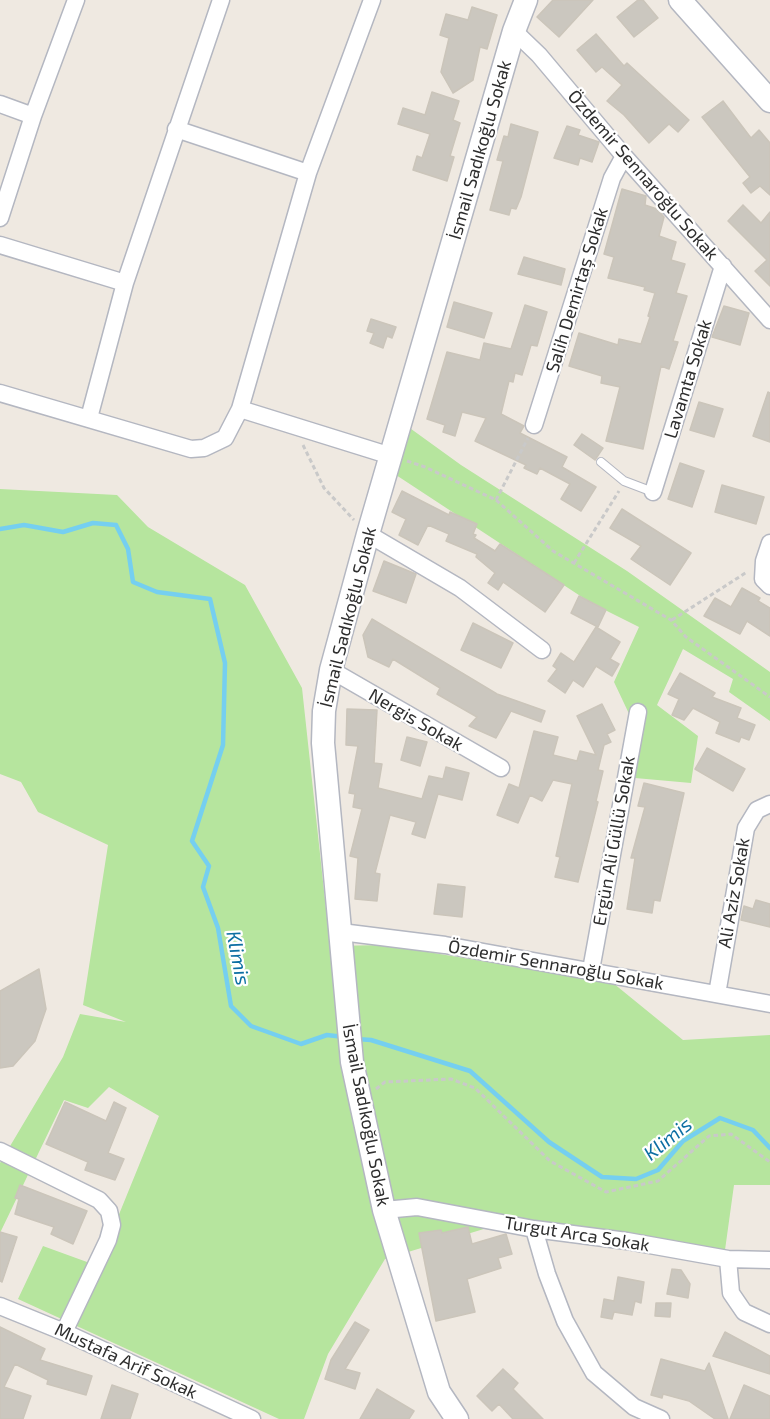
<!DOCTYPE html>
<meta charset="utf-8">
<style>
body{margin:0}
canvas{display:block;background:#efe9e1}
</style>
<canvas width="770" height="1419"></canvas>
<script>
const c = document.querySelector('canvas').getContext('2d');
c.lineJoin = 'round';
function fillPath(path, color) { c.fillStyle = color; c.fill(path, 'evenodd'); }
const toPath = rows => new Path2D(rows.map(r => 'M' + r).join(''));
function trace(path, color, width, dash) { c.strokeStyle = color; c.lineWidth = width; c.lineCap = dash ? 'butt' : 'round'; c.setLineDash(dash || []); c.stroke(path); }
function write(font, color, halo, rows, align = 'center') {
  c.font = font + ' "Exo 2",sans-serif'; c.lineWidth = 4.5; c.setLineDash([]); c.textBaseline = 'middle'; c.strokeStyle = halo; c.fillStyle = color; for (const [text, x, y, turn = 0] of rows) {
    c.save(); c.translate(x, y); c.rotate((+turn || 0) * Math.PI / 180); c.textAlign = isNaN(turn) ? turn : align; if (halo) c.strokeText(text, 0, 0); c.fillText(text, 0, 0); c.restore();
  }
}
fillPath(toPath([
 [407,426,461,465,627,571,770,672,770,721,729,692,733,679,683,649,657,705,698,736,691,783,635,778,640,737,614,682,639,627,591,603,393,473],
 [0,489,117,495,148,527,245,585,302,688,330,946,386,945,613,983,683,1040,770,1035,770,1185,734,1185,725,1250,520,1218,385,1259,328,1354,304,1419,279,1419,18,1299,43,1246,98,1266,159,1116,109,1087,88,1108,64,1100,0,1233,0,1163,63,1057,80,1014,126,1022,83,1005,108,845,38,812,21,782,0,774]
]), '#b6e59e');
trace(toPath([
 [0,529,24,525,63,532,93,523,116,525,128,549,133,582,157,592,210,599,225,663,223,745,192,841,209,866,203,887,218,928,231,1006,251,1026,301,1044,327,1035,344,1037],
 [356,1039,371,1040,470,1071,549,1142,602,1177,636,1179,658,1170,683,1141,720,1118,753,1130,770,1148]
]), '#75cff0', 4.5);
const building = toPath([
 [553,0,593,0,559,37,537,17,553,0],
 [638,0,643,0,658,18,634,37,617,17,638,0],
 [472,7,497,15,487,49,480,47,473,80,453,93,441,72,449,38,440,35,446,14,468,20,472,7],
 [596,34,624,66,627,63,689,120,678,132,669,124,649,143,624,115,607,101,622,85,602,67,596,72,577,50,596,34],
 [432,92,459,101,453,120,460,123,450,156,454,157,447,181,413,170,417,156,422,158,430,134,398,124,403,108,425,115,432,92],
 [723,101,751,138,759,130,770,143,770,195,760,186,751,193,743,183,750,177,702,117,723,101],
 [511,124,538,132,521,197,516,209,511,208,509,215,490,210,503,161,497,160,504,136,508,137,511,124],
 [567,126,580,130,578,135,599,142,592,162,580,158,578,165,554,158,567,126],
 [622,189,646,196,645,205,657,209,664,217,659,236,676,242,671,260,685,264,676,293,687,296,673,341,678,342,669,369,661,366,643,449,606,441,620,387,601,383,602,376,569,366,579,333,618,345,619,339,641,344,650,317,648,316,655,293,644,290,645,287,608,278,614,257,604,254,622,189],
 [743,205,761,223,770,212,770,286,755,271,767,260,728,221,743,205],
 [524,257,565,269,561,285,518,274,524,257],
 [454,302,492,313,484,338,447,327,454,302],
 [525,305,547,312,537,346,531,345,522,375,515,373,513,382,509,381,501,414,524,426,520,433,567,457,562,467,596,487,581,511,561,499,570,484,540,468,537,474,524,468,526,465,475,441,486,418,462,412,455,436,443,432,445,425,427,419,447,352,480,360,484,343,511,349,525,305],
 [724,306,749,313,740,345,712,337,724,306],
 [371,319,396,327,392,338,387,336,383,348,370,343,374,333,367,331,371,319],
 [768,392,770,393,770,442,753,436,768,392],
 [699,402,723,409,714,437,690,430,699,402],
 [582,434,603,448,595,460,574,445,582,434],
 [680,463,704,471,692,507,668,499,680,463],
 [722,485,764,497,756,524,715,512,722,485],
 [402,491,449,515,450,512,477,524,473,534,476,535,474,538,495,551,500,544,564,585,545,612,503,582,498,590,488,583,495,573,476,557,477,554,446,541,449,534,428,525,418,545,399,535,406,519,392,512,402,491],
 [622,509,691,553,670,585,631,559,641,546,610,528,622,509],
 [384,561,416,574,406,603,373,591,384,561],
 [742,588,760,598,758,601,770,608,770,636,747,621,740,634,704,616,715,598,731,607,742,588],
 [579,596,606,610,598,627,571,613,579,596],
 [372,619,497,694,545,711,541,722,511,711,496,738,469,726,477,717,437,694,440,688,393,659,389,667,368,657,363,635,372,619],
 [473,623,513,643,501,668,461,650,473,623],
 [596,627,620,642,610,659,619,664,612,676,596,666,583,687,573,680,565,693,548,681,557,669,553,666,561,653,574,662,596,627],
 [680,673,715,693,712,697,741,708,737,718,755,725,749,740,741,737,739,742,716,733,720,722,693,708,684,720,672,715,679,699,668,694,680,673],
 [602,704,615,730,607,734,611,742,604,745,598,770,603,771,596,801,598,802,578,882,555,877,560,857,556,856,572,784,553,780,542,801,530,795,518,823,497,815,509,784,519,788,534,731,558,737,553,755,577,761,580,751,596,755,577,716,602,704],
 [347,709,377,710,374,763,382,764,378,788,422,799,429,776,443,779,446,767,469,773,462,800,438,794,425,838,412,834,416,822,390,815,375,873,380,874,377,901,355,899,358,858,350,856,362,809,353,807,355,794,349,793,358,746,346,745,347,709],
 [407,737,427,742,420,766,401,760,407,737],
 [707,748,745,769,733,791,695,769,707,748],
 [644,783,684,793,660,901,654,900,652,913,627,909,635,858,631,858,645,807,638,806,644,783],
 [438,884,465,887,462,917,434,914,438,884],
 [756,900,770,904,770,927,741,920,744,906,753,909,756,900],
 [39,969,46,1009,35,1041,13,1066,0,1068,0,991,39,969],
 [65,1102,106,1121,114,1102,126,1108,108,1153,124,1159,115,1180,85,1170,88,1162,46,1144,65,1102],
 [20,1185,87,1211,73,1244,51,1234,54,1227,15,1214,19,1199,15,1198,20,1185],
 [468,1227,472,1244,506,1234,512,1254,498,1258,501,1268,467,1279,475,1312,436,1321,419,1233,441,1230,442,1233,468,1227],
 [0,1232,17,1237,2,1282,0,1281,0,1232],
 [672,1269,681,1270,690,1284,688,1298,667,1294,672,1269],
 [618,1277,644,1282,641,1303,635,1301,632,1315,614,1312,612,1319,601,1317,604,1299,614,1301,618,1277],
 [656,1303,671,1303,670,1317,655,1316,656,1303],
 [355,1322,369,1330,345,1369,360,1373,355,1389,325,1379,331,1360,355,1322],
 [0,1327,45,1349,40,1360,92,1376,86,1395,47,1384,48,1380,15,1364,4,1387,31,1396,23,1419,0,1419,0,1327],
 [725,1332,770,1356,770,1374,713,1356,725,1332],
 [661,1359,705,1371,709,1363,728,1419,715,1419,689,1401,663,1394,662,1398,651,1395,661,1359],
 [503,1369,518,1383,513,1389,543,1419,513,1419,499,1404,492,1411,477,1396,503,1369],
 [112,1385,138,1394,130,1419,101,1419,112,1385],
 [744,1385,770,1396,770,1419,730,1419,744,1385],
 [377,1389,414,1411,409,1419,360,1419,377,1389]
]);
fillPath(building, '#cbc7bf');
trace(building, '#cbc5ba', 1.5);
const lane = toPath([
 [601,462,624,481,653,492]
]);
const street = toPath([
 [514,31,539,55,624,156,770,320],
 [0,104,33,116],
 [176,129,308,173],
 [0,218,33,116,76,0],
 [0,245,125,283],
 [0,393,191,449,204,448,225,438,240,409,308,173,372,0],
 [240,409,391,456],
 [89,418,125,283,221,0],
 [534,425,612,178,624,156],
 [653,492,723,266],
 [368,534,460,588,542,650],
 [770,543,764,561,763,579,770,586],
 [331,670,501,768],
 [341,932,445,945,770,1004],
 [591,970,638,712],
 [717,994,746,828,757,810,770,804],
 [0,1151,99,1200,109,1211,112,1225,108,1240,64,1332],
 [384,1210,417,1207,534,1229,627,1241,728,1259,770,1260],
 [534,1229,547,1274,565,1321,594,1373,634,1407,661,1419],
 [728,1259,731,1293,744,1312,770,1324],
 [0,1306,64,1332,252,1419]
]);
const secondary = toPath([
 [680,0,770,101],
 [457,1419,439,1392,384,1210,352,1062,323,743,324,711,331,670,368,534,514,31,526,0]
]);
trace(lane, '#b4b7c1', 10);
trace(street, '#b4b7c1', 19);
trace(secondary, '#b4b7c1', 25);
trace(toPath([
 [303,445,324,488,354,520],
 [407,461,425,467,496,500,553,551,671,620,686,637,770,697],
 [496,500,528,438],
 [574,563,619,491],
 [672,620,747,572],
 [376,1089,385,1082,451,1079,475,1088,550,1161,606,1192,658,1181,709,1136,731,1134,770,1162]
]), '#c9c9c9', 3, [4.5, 3]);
trace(lane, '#fff', 8);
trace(street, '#fff', 16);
trace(secondary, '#fff', 22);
write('18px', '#2e2e2e', '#fff', [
 ["İsmail Sadıkoğlu Sokak",480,150,-74],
 ["Özdemir Sennaroğlu Sokak",643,175,49],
 ["Salih Demirtaş Sokak",577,290,-73],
 ["Lavamta Sokak",688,379,-73],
 ["İsmail Sadıkoğlu Sokak",348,617,-76],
 ["Nergis Sokak",416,720,30],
 ["Ergün Ali Güllü Sokak",614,841,-80],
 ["Ali Aziz Sokak",734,893,-80],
 ["Özdemir Sennaroğlu Sokak",556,965,10],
 ["İsmail Sadıkoğlu Sokak",366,1115,79],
 ["Turgut Arca Sokak",577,1234,9],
 ["Mustafa Arif Sokak",126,1361,25]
]);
write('italic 20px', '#0d6fa3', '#fff', [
 ["Klimis",238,958,79],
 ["Klimis",668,1139,-39]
]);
</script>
